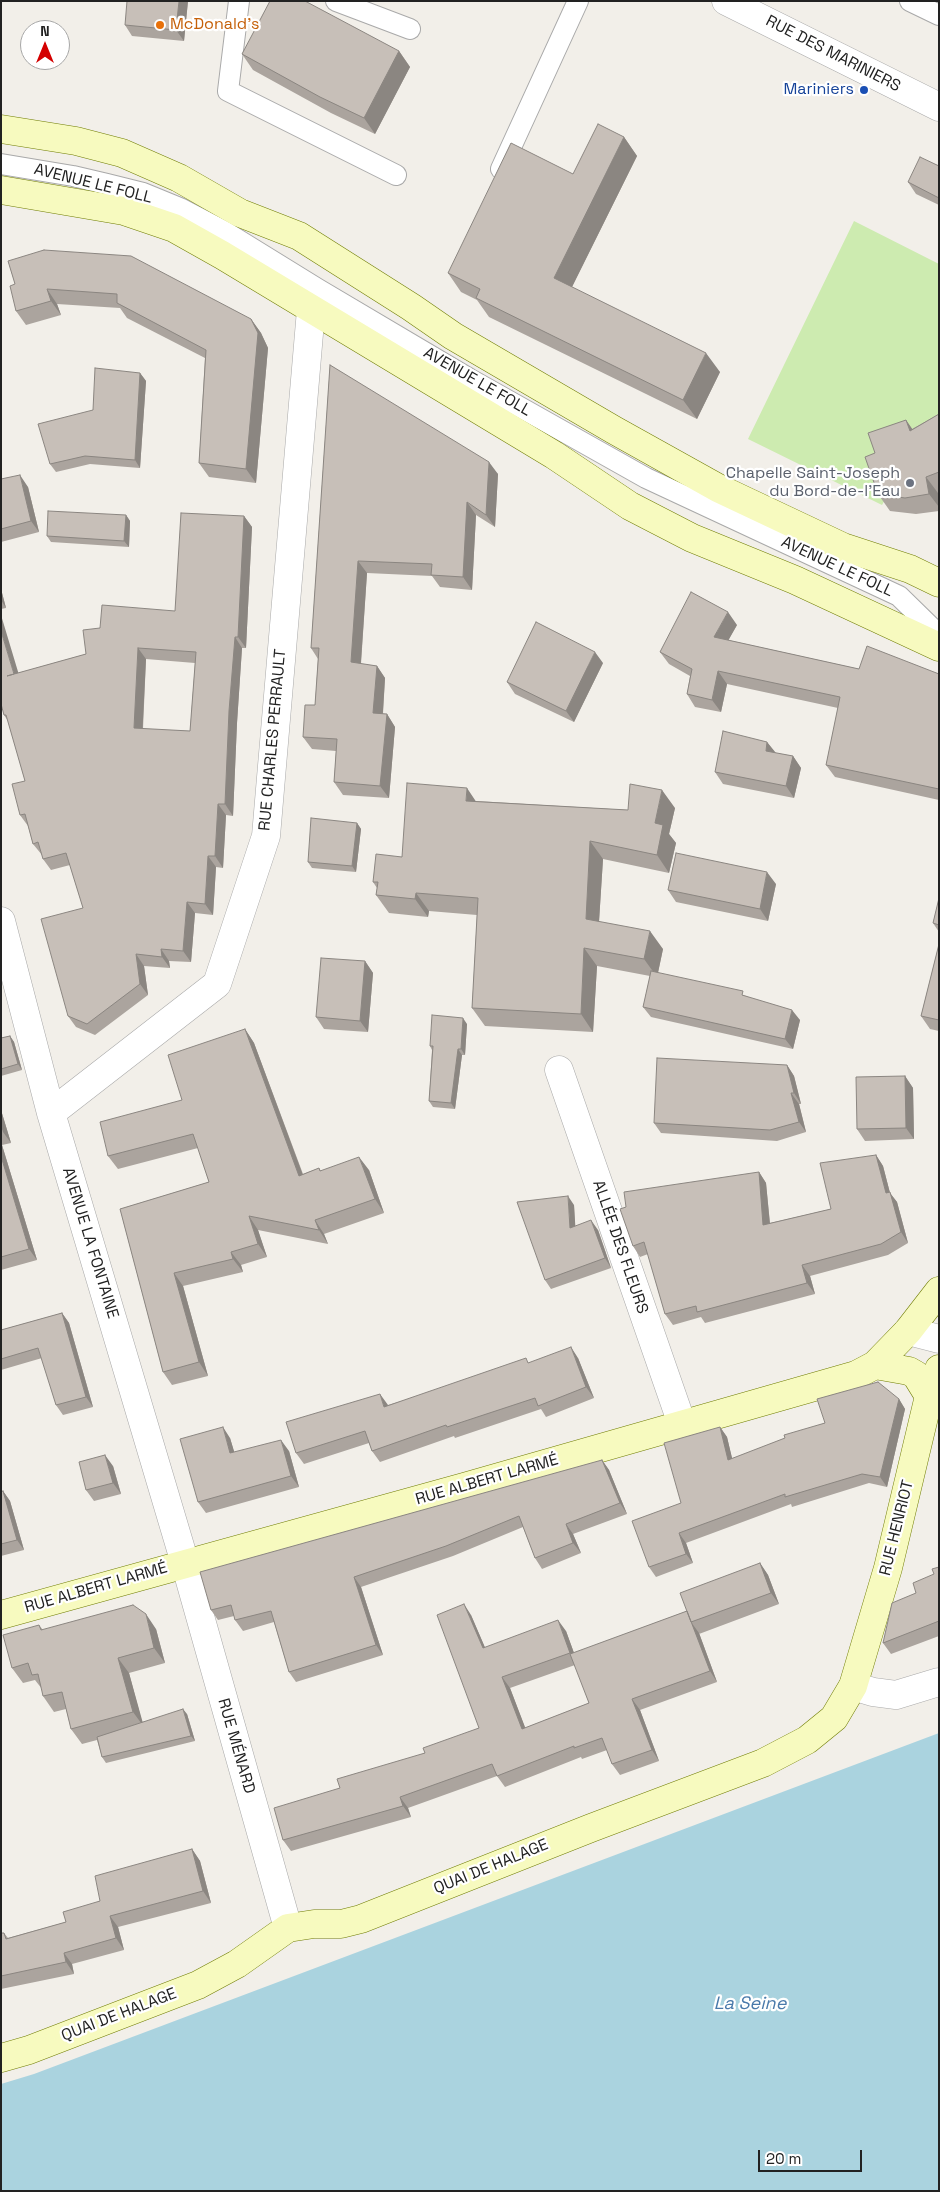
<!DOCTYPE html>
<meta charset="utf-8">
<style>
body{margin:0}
#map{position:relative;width:940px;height:2192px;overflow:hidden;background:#f2efe9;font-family:"Space Grotesk",sans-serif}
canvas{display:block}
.frame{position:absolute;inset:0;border:2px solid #222;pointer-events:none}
.north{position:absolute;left:20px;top:20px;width:50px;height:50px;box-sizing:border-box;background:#fff;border:1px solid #a7a7a7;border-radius:50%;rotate:0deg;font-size:14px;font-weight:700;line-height:20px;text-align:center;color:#222}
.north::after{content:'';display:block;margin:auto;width:18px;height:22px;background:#d40000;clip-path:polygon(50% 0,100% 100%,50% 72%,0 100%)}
.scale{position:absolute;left:758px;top:2150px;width:104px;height:22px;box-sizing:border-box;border:2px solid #222;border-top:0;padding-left:6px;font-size:15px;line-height:18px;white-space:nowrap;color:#222;-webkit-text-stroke:4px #fff;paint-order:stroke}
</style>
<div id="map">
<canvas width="940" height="2192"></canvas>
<div class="frame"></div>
<div class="north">N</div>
<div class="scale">20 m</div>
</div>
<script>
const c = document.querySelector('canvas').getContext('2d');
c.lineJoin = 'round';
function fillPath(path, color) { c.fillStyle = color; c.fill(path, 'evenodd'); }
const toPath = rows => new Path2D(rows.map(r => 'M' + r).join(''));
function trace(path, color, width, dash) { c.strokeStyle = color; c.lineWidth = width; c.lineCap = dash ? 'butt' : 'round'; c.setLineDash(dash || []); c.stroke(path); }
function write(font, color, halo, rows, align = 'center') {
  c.font = font + ' "Space Grotesk",sans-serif'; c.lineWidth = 4.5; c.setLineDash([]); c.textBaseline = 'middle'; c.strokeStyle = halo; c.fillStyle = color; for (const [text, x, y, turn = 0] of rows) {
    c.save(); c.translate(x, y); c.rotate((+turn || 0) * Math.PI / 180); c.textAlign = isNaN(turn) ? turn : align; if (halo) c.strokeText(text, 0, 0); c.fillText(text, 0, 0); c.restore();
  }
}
fillPath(toPath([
 [854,221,939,264,939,451,886,498,882,505,748,439]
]), '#cdebb0');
fillPath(toPath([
 [939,1733,939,2191,1,2191,1,2084,34,2074]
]), '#aad3df');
const service = toPath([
 [239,1,228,91,396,175],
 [336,1,410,29],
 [910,1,939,15],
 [1,164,73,176,107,184,143,193,182,209,224,231,318,289,470,379,646,478,899,596,939,635],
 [501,169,578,1]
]);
const minor = toPath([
 [726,1,939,107],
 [1,921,51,1113,185,1563,288,1928],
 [559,1070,682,1424],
 [51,1113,217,984,266,836,311,310],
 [908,1331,939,1339]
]);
const tertiary = toPath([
 [853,1686,873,1692,896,1695,939,1682]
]);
const secondary = toPath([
 [1,129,76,141,122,153,179,178,240,213,299,236,411,307,453,336,614,430,718,488,843,547,910,569,939,583],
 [1,190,124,211,174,228,222,255,554,455,630,506,692,538,795,580,939,647],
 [875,1365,909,1371,916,1375,929,1396],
 [1,1615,464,1487,856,1375,875,1365,908,1331,939,1291],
 [1,2058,29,2050,198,1985,237,1964,288,1928,314,1924,341,1924,361,1919,591,1828,763,1763,807,1740,834,1718,853,1686,888,1568,929,1396,939,1369]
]);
trace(service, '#a9a9a9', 22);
trace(minor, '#a9a9a9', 29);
trace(tertiary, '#a9a9a9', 29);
trace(secondary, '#707d05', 29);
trace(service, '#fff', 20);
trace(minor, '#fff', 28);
trace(tertiary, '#fff', 28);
trace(secondary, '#f7fabf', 28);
fillPath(toPath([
 [188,1,184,41,132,36,125,25],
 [399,51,410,67,375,134,331,113,253,70,242,54],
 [624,137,637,156,572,287,720,372,697,419,489,317,477,300,461,292,448,273,573,174],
 [939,166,939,205,916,194,908,182],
 [8,261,251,319,261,333,268,348,256,483,209,477,199,463,205,358,127,318,120,308,57,304,61,315,26,325,16,311,15,284],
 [330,365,498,474,495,527,476,515,472,590,440,587,432,576,367,573,361,664,377,666,385,678,383,714,387,714,395,727,389,798,343,795,334,782,336,751,312,749,303,737,315,705,318,659,311,648],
 [140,373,146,381,140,468,90,464,56,472,50,464,93,410],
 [939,414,939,493,938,493,939,499,939,511,916,514,890,511,878,494,875,453,906,420,912,429],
 [1,479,28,487,39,532,1,542],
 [126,515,130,521,129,547,51,542,47,536],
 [244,516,252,527,246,648,242,648,237,723,233,816,226,815,223,868,216,867,213,915,195,913,191,962,169,961,170,968,144,966,148,995,95,1035,76,1027,68,1016,83,908,70,865,51,870,43,859,42,855,33,844,28,826,20,815,25,781,8,721,4,715,18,673,86,654,100,628,175,611],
 [146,659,195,663,190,731,143,729],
 [1,589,6,608,1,609],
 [737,625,728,640,859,669,939,674,939,800,835,777,826,765,838,708,727,684,721,712,695,707,687,694,690,676,669,664,660,652],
 [603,663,574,722,515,694,507,682],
 [767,742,775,753,793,756,801,768,794,798,723,784,715,772],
 [476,801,628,810,675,808,669,834,676,843,669,873,603,859,599,922,663,949,658,973,746,996,800,1020,793,1049,651,1017,643,1007,650,976,597,966,593,1032,485,1026,472,1008,477,915,429,911,428,917,389,913,376,895,377,888,373,882,402,857],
 [357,823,361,829,356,872,312,868,308,862],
 [776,884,768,921,676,902,668,890],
 [939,898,939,932,933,923],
 [939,944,939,1031,930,1029,921,1016],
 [365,961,373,973,368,1032,324,1029,316,1017],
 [467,1024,465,1055,462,1055,455,1109,433,1107,429,1101,432,1050,430,1046],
 [245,1029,254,1043,303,1174,319,1168,321,1171,369,1170,384,1213,324,1234,328,1244,258,1230,267,1257,241,1265,243,1272,183,1286,208,1376,172,1385,163,1372,120,1209,209,1182,198,1148,118,1169,108,1156,182,1100],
 [10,1036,14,1042,22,1070,1,1076,1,1038],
 [787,1065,794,1076,801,1104,799,1104,806,1132,777,1141,661,1133,654,1123],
 [905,1076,913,1088,914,1139,865,1141,857,1129],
 [1,1110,11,1143,2,1145,37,1260,1,1270],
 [876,1155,883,1166,890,1193,897,1202,908,1243,888,1255,810,1276,815,1294,705,1323,701,1317,673,1325,665,1314,648,1254,640,1257,633,1246,759,1172,766,1183,770,1223,831,1209],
 [574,1205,575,1226,598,1230,611,1268,551,1289,545,1280],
 [62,1313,69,1323,93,1407,63,1415,56,1405,42,1358,1,1370,1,1330],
 [578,1358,594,1398,546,1417,541,1409,455,1438,454,1436,380,1462,372,1451,369,1443,304,1464,296,1453,388,1405,529,1363],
 [899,1399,905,1409,887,1487,869,1483,792,1507,791,1504,686,1543,693,1563,656,1577,649,1567,720,1427,727,1437,732,1459,825,1423],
 [230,1438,234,1452,289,1451,299,1487,206,1513,198,1502],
 [602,1460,609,1470,627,1514,573,1534,581,1553,542,1569,535,1558,523,1527,453,1556,361,1587,383,1655,296,1682,289,1672,274,1622,243,1631,235,1620,234,1616,218,1620,211,1610],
 [113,1466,121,1494,94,1501,86,1490],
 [3,1491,10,1501,24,1550,1,1556,1,1492],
 [760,1563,768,1575,779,1604,699,1634,699,1633,717,1682,640,1710,659,1761,620,1775,612,1764,607,1750,582,1759,581,1757,505,1787,497,1776,408,1808,411,1817,291,1851,283,1840,340,1788,425,1753,479,1728,471,1615,485,1648,566,1631,574,1653,687,1611],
 [575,1665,589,1703,525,1728,510,1688],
 [939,1567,939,1636,891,1654,883,1643,916,1593,934,1574],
 [39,1625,43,1630,156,1629,165,1663,129,1673,142,1722,187,1714,195,1741,106,1763,102,1757,97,1740,82,1744,71,1729,66,1709,54,1712,43,1696,42,1689,35,1680,23,1683,12,1668],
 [192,1849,200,1861,211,1903,118,1927,124,1950,72,1964,74,1974,1,1989,1,1933,4,1933,8,1938,66,1922,100,1901]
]), '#aba49e');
fillPath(toPath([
 [179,1,188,1,184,41,176,30],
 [399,51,410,67,375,134,364,118],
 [624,137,637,156,567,297,554,278],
 [47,289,57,304,61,315,51,301],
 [251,319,261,333,268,348,256,483,246,469],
 [706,353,720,372,697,419,683,400],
 [140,373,146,381,140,468,135,460],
 [906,420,917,436,910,431],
 [489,462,498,474,495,527,486,515],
 [20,475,28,487,39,532,31,521],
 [926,477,938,493,939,507,929,494],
 [467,502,476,515,472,590,463,577],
 [126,515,130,521,129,547,124,541],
 [244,516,252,527,246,648,238,637],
 [358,561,367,573,360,675,351,662],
 [1,589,6,608,1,600],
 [728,612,737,625,723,650,714,637],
 [1,615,22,685,14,674,1,631],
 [235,637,242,648,237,723,233,816,225,804,229,711],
 [138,648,146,659,142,740,134,728],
 [595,652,603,663,574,722,566,711],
 [377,666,385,678,382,726,373,713],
 [718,671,727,684,721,712,712,700],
 [387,714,395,727,389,798,380,786],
 [767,742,776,753,766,751],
 [793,756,801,768,794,798,786,786],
 [467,788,479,806,466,801],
 [662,790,675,808,669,834,676,843,669,873,657,855,655,823],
 [218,804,226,815,223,868,215,856],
 [357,823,361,829,356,872,352,866],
 [590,841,603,859,598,937,586,919],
 [208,856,216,867,213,915,205,904],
 [767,872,776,884,768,921,760,909],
 [416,893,429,911,428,917,415,899],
 [187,902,195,913,191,962,183,951],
 [650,931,663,949,657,977,644,959],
 [584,948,597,966,593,1032,581,1014],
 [161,949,169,961,170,968,162,957],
 [136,954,144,966,148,995,140,984],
 [365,961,373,973,368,1032,360,1021],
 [792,1010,800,1020,793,1049,785,1039],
 [463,1018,467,1024,465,1055,461,1049],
 [245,1029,254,1043,308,1189,299,1176],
 [10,1036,14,1042,22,1070,18,1064],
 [458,1049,462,1055,455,1109,451,1103],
 [787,1065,794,1076,801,1104,794,1093],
 [905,1076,913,1088,914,1139,906,1128],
 [791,1093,799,1104,806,1132,799,1122],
 [1,1110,11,1143,3,1132,1,1126],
 [1,1144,2,1145,37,1260,29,1249,1,1156],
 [876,1155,883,1166,890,1193,897,1202,908,1243,901,1232,886,1193],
 [359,1157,369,1170,384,1213,375,1199],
 [759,1172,766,1183,771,1236,763,1225],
 [568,1196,574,1205,576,1237,570,1228],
 [249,1216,258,1230,267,1257,258,1244],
 [315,1220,324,1234,328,1244,319,1230],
 [591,1220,598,1230,611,1268,605,1258],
 [231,1252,241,1265,243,1272,233,1259],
 [802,1265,810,1276,815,1294,807,1283],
 [174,1273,183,1286,208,1376,199,1362],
 [62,1313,69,1323,93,1407,86,1397],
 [571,1347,578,1358,594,1398,586,1387],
 [380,1394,388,1405,392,1418,384,1407],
 [899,1399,905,1409,887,1487,880,1477],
 [223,1427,230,1438,238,1464,230,1453],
 [720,1427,727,1437,735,1470,728,1460],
 [281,1440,289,1451,299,1487,291,1476],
 [105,1455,113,1466,121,1494,113,1483],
 [602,1460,609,1470,627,1514,620,1503],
 [3,1491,10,1501,24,1550,17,1540],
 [566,1524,573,1534,581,1553,573,1543],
 [679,1533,686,1543,693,1563,686,1554],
 [760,1563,768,1575,779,1604,771,1593],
 [354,1577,361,1587,383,1655,376,1645],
 [464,1604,471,1615,490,1659,483,1648],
 [146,1614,156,1629,165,1663,154,1648],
 [558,1620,566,1631,578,1664,570,1653],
 [691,1622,699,1633,717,1682,710,1671],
 [118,1658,129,1673,144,1727,133,1712],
 [502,1677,510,1688,530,1740,522,1729],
 [632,1699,640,1710,659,1761,652,1750],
 [183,1709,187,1714,195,1741,191,1736],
 [400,1797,408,1808,411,1817,403,1806],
 [192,1849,200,1861,211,1903,203,1891],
 [110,1916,118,1927,124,1950,116,1938],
 [64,1953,72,1964,74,1974,66,1962]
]), '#8b8681');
const building = toPath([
 [127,1,179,1,176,30,125,25,127,1],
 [270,1,305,1,399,51,364,118,320,97,242,54,270,1],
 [598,124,624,137,554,278,706,353,683,400,476,298,480,289,448,273,511,143,573,174,598,124],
 [920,157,939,166,939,198,908,182,920,157],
 [44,250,131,256,251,319,258,333,246,469,199,463,206,350,117,303,117,294,47,289,51,301,16,311,10,286,15,284,8,261,44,250],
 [330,365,489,462,486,515,467,502,463,577,431,575,432,564,358,561,351,662,377,666,373,713,387,714,380,786,334,782,337,739,303,737,305,705,315,705,319,648,311,648,330,365],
 [95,368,140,373,135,460,85,456,50,464,38,424,93,410,95,368],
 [939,414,939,472,926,477,929,494,905,498,878,494,865,457,875,453,868,433,906,420,910,431,939,414],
 [20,475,31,521,1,529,1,479,20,475],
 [48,511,126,515,124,541,47,536,48,511],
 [181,513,244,516,238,637,235,637,229,711,225,804,218,804,215,856,208,856,205,904,187,902,183,951,161,949,162,957,136,954,140,984,87,1024,68,1016,41,919,83,908,66,853,43,859,38,842,33,844,25,814,20,815,12,784,25,781,6,715,4,715,1,704,1,631,14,674,7,676,86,654,83,630,100,628,102,605,175,611,181,513],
 [138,648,196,652,190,731,134,728,138,648],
 [691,592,728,612,714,637,859,669,867,646,939,674,939,789,826,765,840,697,718,671,712,700,687,694,692,669,660,652,691,592],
 [536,622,595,652,566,711,507,682,536,622],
 [723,731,767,742,766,751,793,756,786,786,715,772,723,731],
 [407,783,467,788,466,801,628,810,630,784,662,790,655,823,663,825,657,855,590,841,586,919,650,931,644,959,584,948,581,1014,472,1008,478,898,416,893,415,899,376,895,378,882,373,882,376,854,402,857,407,783],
 [311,818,357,823,352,866,308,862,311,818],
 [676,853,767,872,760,909,668,890,676,853],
 [939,898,939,925,933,923,939,898],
 [939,944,939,1020,921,1016,939,944],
 [321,958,365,961,360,1021,316,1017,321,958],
 [651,971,743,991,742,995,792,1010,785,1039,643,1007,651,971],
 [432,1015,463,1018,461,1049,458,1049,451,1103,429,1101,433,1046,430,1046,432,1015],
 [245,1029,299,1176,319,1168,320,1171,359,1157,375,1199,315,1220,319,1230,249,1216,258,1244,231,1252,233,1259,174,1273,199,1362,163,1372,120,1209,209,1182,193,1134,108,1156,100,1122,182,1100,168,1055,245,1029],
 [10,1036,18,1064,1,1069,1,1038,10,1036],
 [657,1058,787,1065,794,1093,791,1093,799,1122,770,1130,654,1123,657,1058],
 [905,1076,906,1128,857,1129,856,1077,905,1076],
 [876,1155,886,1193,890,1192,901,1232,881,1244,802,1265,807,1283,697,1312,696,1306,665,1314,644,1242,633,1246,620,1209,626,1207,624,1192,759,1172,763,1225,831,1209,820,1163,876,1155],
 [1,1156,29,1249,1,1257,1,1156],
 [568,1196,570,1228,591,1220,605,1258,545,1280,517,1202,568,1196],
 [62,1313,86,1397,56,1405,38,1348,1,1359,1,1330,62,1313],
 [571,1347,586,1387,538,1406,535,1398,447,1427,446,1425,372,1451,365,1431,296,1453,286,1422,380,1394,384,1407,526,1358,528,1363,571,1347],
 [878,1382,899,1399,880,1477,862,1474,785,1497,785,1494,679,1533,686,1554,649,1567,632,1521,681,1503,664,1443,720,1427,728,1460,785,1438,784,1435,825,1423,817,1399,878,1382],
 [223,1427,230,1453,281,1440,291,1476,198,1502,180,1439,223,1427],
 [105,1455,113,1483,86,1490,79,1462,105,1455],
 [602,1460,620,1503,566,1524,573,1543,535,1558,519,1516,446,1546,354,1577,376,1645,289,1672,271,1611,235,1620,231,1605,211,1610,200,1572,602,1460],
 [3,1491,17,1540,1,1544,1,1492,3,1491],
 [760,1563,771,1593,691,1622,680,1593,760,1563],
 [939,1567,939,1621,883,1643,892,1603,916,1593,913,1583,934,1574,932,1569,939,1567],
 [464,1604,483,1648,558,1620,570,1653,502,1677,522,1729,589,1703,570,1654,687,1611,710,1671,632,1699,652,1750,612,1764,602,1738,574,1748,574,1746,497,1776,492,1764,400,1797,403,1806,283,1840,274,1808,340,1788,337,1779,425,1753,423,1748,479,1728,437,1615,464,1604],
 [133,1605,146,1614,154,1648,118,1658,133,1712,71,1729,62,1692,43,1696,38,1674,32,1675,28,1663,12,1668,3,1635,39,1625,41,1630,133,1605],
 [183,1709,191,1736,102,1757,97,1737,183,1709],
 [192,1849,203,1891,110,1916,116,1938,64,1953,66,1962,1,1976,1,1933,4,1933,6,1939,66,1922,63,1912,100,1901,95,1876,192,1849]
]);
fillPath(building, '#c7bfb8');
trace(building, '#8b8681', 1);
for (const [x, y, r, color] of [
 [160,25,5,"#e8710a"],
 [864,90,5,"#1a4fb4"],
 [910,483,5,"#6b7280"]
]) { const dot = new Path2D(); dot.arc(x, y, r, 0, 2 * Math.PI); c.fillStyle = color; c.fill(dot); trace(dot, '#fff', 2); }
write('16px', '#c56008', '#fff', [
 ["McDonald's",170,25]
], 'left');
write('16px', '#222', '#fff', [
 ["RUE DES MARINIERS",833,54,27],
 ["AVENUE LE FOLL",93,184,14],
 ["AVENUE LE FOLL",477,382,30],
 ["AVENUE LE FOLL",837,567,25],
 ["RUE CHARLES PERRAULT",273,740,-85],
 ["AVENUE LA FONTAINE",90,1243,73],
 ["ALLÉE DES FLEURS",620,1247,71],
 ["RUE ALBERT LARMÉ",487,1480,-16],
 ["RUE HENRIOT",897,1528,-76],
 ["RUE ALBERT LARMÉ",96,1588,-16],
 ["RUE MÉNARD",236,1746,74],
 ["QUAI DE HALAGE",491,1867,-22],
 ["QUAI DE HALAGE",119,2015,-21]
]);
write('16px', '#164399', '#fff', [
 ["Mariniers",854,90]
], 'right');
write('16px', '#5b616d', '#fff', [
 ["Chapelle Saint-Joseph",900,474],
 ["du Bord-de-l'Eau",900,492]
], 'right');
write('italic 18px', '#4a7aab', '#fff', [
 ["La Seine",750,2004]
]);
</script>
